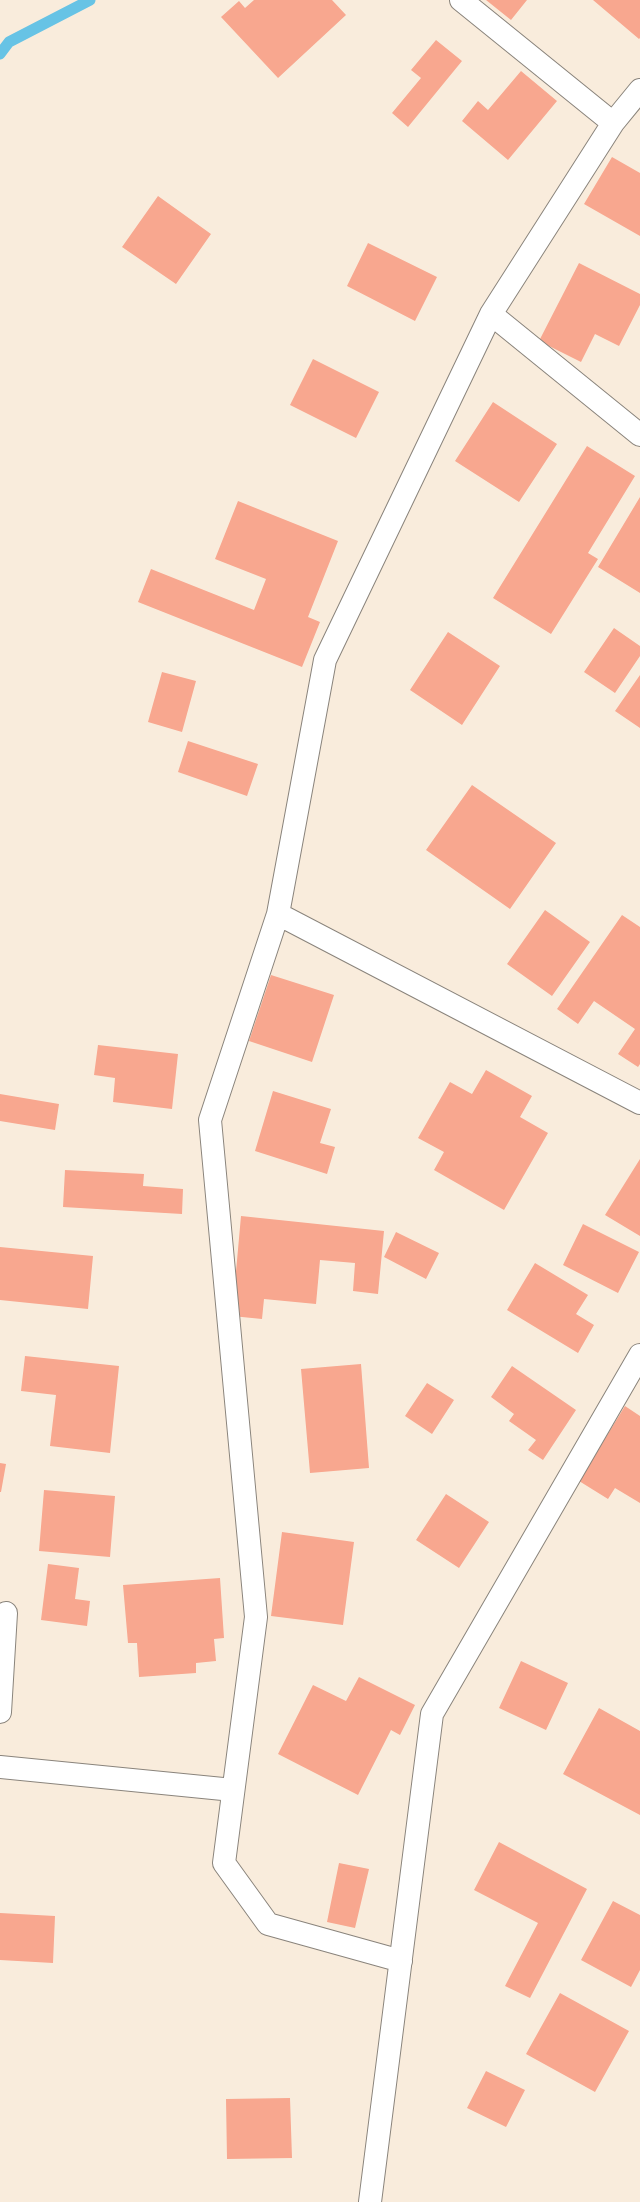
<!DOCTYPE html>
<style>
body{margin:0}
canvas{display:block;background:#f9ecdc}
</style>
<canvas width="640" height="2202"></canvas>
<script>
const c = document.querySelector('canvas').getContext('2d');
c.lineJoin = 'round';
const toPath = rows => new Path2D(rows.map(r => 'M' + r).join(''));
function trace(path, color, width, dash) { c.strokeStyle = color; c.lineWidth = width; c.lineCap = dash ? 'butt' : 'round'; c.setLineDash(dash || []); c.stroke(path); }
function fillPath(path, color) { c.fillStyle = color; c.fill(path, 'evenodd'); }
trace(toPath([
 [0,54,9,42,90,0]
]), '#67c3e5', 11);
fillPath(toPath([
 [254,0,332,0,346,15,278,78,221,17,239,1,245,8],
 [486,0,527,0,511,20],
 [593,0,640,0,640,38,639,39],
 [436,40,462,61,408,127,392,113,421,78,411,70],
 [521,71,557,101,508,160,462,121,478,101,488,110],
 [612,157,640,173,640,236,584,204],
 [158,196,211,234,176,284,122,247],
 [368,243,437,277,415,321,347,286],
 [579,263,640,294,640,305,619,346,595,334,581,362,539,341],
 [313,359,379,392,356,438,290,405],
 [493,402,557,444,519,502,455,461],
 [587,446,635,476,588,553,598,559,551,634,493,598],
 [640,497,640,593,598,567],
 [238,501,338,541,308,617,320,622,302,667,138,602,151,569,254,610,266,579,215,559],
 [614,628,640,646,640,656,615,693,584,672],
 [448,632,500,666,462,725,410,690],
 [162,672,196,681,182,732,148,722],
 [640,675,640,728,615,711],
 [188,741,258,764,247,796,178,772],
 [472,785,556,843,510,909,426,850],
 [545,910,590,942,552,996,507,964],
 [622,915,640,927,640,1064,638,1067,618,1054,635,1029,594,1001,578,1024,557,1009],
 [271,975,334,995,312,1062,249,1041],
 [98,1045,178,1054,172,1109,113,1102,115,1078,94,1075],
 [486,1070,532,1096,520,1117,548,1133,504,1210,434,1170,444,1152,418,1138,450,1082,472,1094],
 [273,1091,331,1109,320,1143,335,1147,327,1174,255,1151],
 [0,1094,59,1104,55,1130,0,1121],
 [640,1159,640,1236,605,1215],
 [65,1170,144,1174,143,1186,183,1189,182,1214,63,1207],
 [241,1216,384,1231,378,1294,353,1291,355,1263,320,1260,316,1304,264,1299,262,1319,232,1316],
 [583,1224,639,1252,618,1293,563,1265],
 [396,1232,439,1253,426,1279,384,1257],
 [0,1247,93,1256,88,1309,0,1300],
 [535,1263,588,1295,576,1314,594,1325,578,1353,507,1310],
 [25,1356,119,1366,110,1453,50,1446,56,1395,21,1391],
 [361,1364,369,1468,310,1473,301,1369],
 [512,1366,576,1410,543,1460,528,1450,536,1440,509,1421,514,1414,491,1397],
 [427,1383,454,1400,432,1434,405,1416],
 [625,1406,640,1416,640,1503,615,1488,608,1499,579,1481],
 [0,1463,6,1464,1,1492,0,1492],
 [44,1490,115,1496,110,1557,39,1551],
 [446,1494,489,1522,459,1568,416,1540],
 [282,1532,354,1542,343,1625,271,1616],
 [48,1564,79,1568,75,1599,90,1601,87,1626,41,1620],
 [220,1578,224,1638,214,1639,216,1661,196,1663,196,1673,139,1677,137,1643,128,1643,123,1585],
 [521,1661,568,1683,546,1730,499,1708],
 [359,1677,415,1705,400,1735,391,1730,358,1795,278,1754,313,1685,346,1701],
 [599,1708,640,1731,640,1815,563,1774],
 [499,1842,587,1889,530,1998,505,1986,538,1923,474,1890],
 [339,1863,369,1869,355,1928,327,1922],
 [613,1901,640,1915,640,1970,631,1987,581,1960],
 [0,1913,55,1916,53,1963,0,1960],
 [560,1993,629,2031,595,2092,526,2054],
 [486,2071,525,2090,506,2127,467,2108],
 [290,2098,292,2158,227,2159,226,2099]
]), '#f8a78f');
const street = toPath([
 [461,0,613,123],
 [491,314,640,435],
 [278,914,640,1103],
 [0,1712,6,1613],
 [0,1767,233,1790],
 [401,1961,268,1924,224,1863,256,1617,210,1120,278,914,325,660,491,314,613,123,640,90],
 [370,2202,432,1714,640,1355]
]);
trace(street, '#8a847c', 24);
trace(street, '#fff', 22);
</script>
